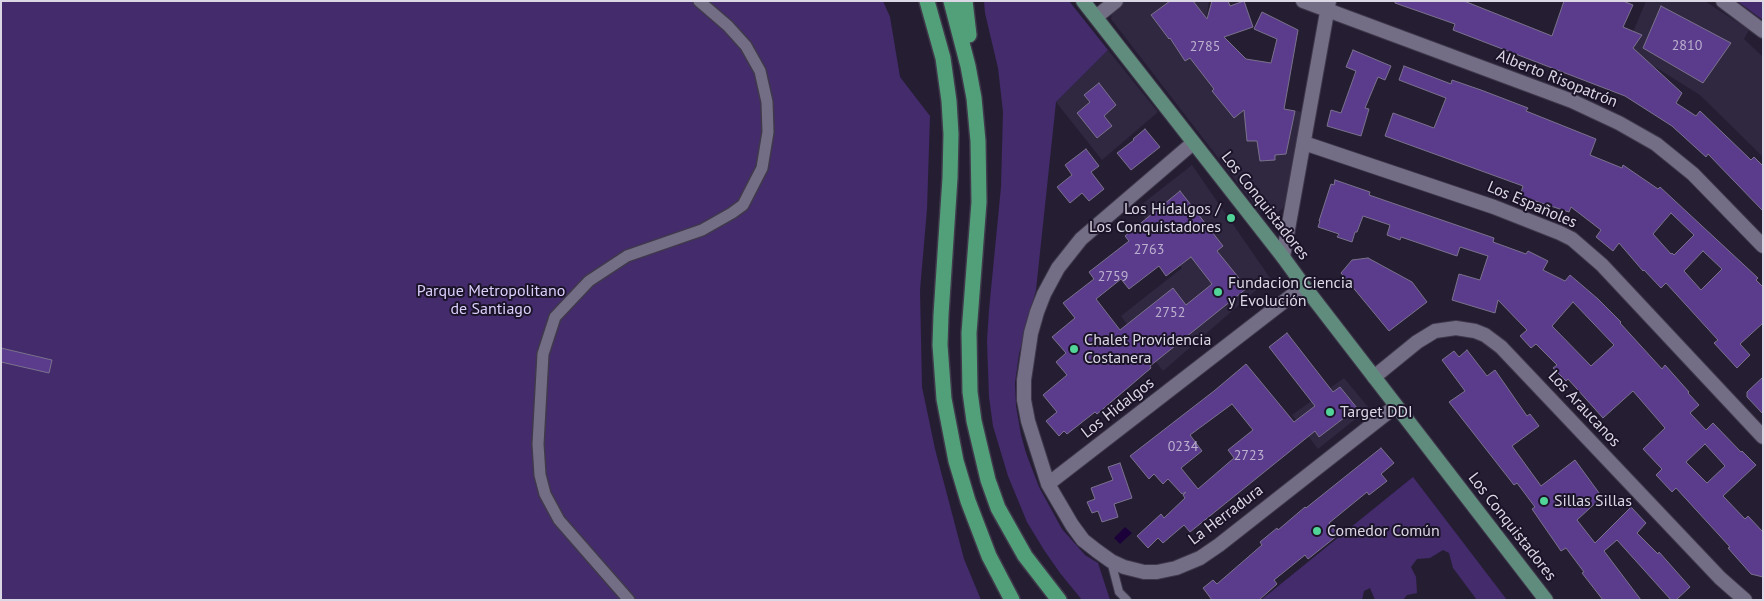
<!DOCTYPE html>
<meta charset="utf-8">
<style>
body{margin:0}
#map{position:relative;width:1764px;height:601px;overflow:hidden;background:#251e33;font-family:"PT Sans",sans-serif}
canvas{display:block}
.frame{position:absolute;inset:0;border:2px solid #dbd7e5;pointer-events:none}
</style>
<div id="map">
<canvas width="1764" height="601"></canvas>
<div class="frame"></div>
</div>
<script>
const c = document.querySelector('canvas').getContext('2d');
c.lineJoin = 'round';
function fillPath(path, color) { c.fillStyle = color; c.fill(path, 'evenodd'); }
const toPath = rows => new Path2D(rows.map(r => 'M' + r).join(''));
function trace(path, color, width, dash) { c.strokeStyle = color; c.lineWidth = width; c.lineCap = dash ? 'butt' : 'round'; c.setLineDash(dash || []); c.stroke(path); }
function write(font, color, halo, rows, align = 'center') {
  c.font = font + ' "PT Sans",sans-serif'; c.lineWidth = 4; c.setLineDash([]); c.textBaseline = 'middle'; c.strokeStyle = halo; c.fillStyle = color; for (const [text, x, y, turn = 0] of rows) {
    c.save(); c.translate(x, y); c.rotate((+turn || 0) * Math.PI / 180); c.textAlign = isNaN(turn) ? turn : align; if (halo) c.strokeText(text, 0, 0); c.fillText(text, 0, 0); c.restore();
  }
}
fillPath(toPath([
 [1124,1,1209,1,1206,20,1260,104,1303,112,1285,204,1283,208,1276,214,1265,214,1260,212,1111,19,1112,11],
 [1646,1,1705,1,1749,30,1744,39,1763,57,1763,157,1700,95,1652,65,1625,51],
 [1108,50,1158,112,1102,160,1056,102],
 [1192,165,1270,278,1163,371,1121,316,1182,268,1137,208],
 [1344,378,1369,408,1318,449,1292,415]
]), '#302740');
fillPath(toPath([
 [1,1,883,1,890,17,900,77,930,116,927,209,920,290,922,387,935,449,964,559,981,600,1,600],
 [984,1,1069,1,1108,50,1056,102,1036,290,1019,354,1015,383,1016,406,1021,435,1026,453,1039,487,1062,529,1085,555,1098,563,1110,600,1082,600,1060,573,1044,550,1027,522,1008,476,993,426,989,397,987,341,989,310,1001,187,1003,112,998,68,985,13],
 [1737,1,1763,1,1763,20],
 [1413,477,1507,600,1477,600,1453,568,1449,553,1443,550,1430,558,1417,559,1411,567,1416,577,1417,593,1407,595,1403,600,1375,600,1370,588,1364,591,1362,600,1261,600]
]), '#442b6b');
fillPath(toPath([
 [1125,527,1132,533,1120,544,1114,538]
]), '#1b0039');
const building = toPath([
 [1170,1,1193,1,1207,19,1212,1,1228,1,1230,6,1244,1,1253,27,1224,37,1246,59,1271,63,1277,39,1254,29,1262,12,1298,30,1284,109,1295,111,1286,154,1275,155,1275,160,1260,161,1257,141,1247,141,1244,110,1234,118,1212,91,1214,89,1190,58,1185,61,1170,38,1169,39,1151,15,1170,1],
 [1395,1,1464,1,1552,36,1564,1,1623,1,1633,5,1623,27,1642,35,1633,48,1682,93,1676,103,1696,116,1700,111,1751,160,1754,157,1763,166,1763,211,1708,154,1706,157,1672,126,1625,96,1453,30,1455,24,1395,3,1395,1],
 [1661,6,1731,43,1703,83,1643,48,1661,6],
 [1353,50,1391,66,1385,80,1378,77,1365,108,1369,109,1361,136,1327,126,1331,110,1341,113,1356,71,1346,67,1353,50],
 [1404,66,1451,84,1452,80,1481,90,1528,108,1526,111,1596,139,1590,155,1622,168,1623,165,1658,189,1660,187,1758,278,1756,280,1763,287,1763,323,1740,344,1750,355,1737,368,1714,343,1718,340,1666,283,1661,288,1644,270,1643,271,1619,243,1613,251,1596,237,1601,230,1571,207,1569,212,1520,196,1523,186,1385,136,1393,113,1434,128,1446,98,1399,80,1404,66],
 [1671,213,1694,235,1674,255,1672,253,1671,254,1653,234,1671,213],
 [1703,251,1722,269,1701,290,1684,271,1703,251],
 [1099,83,1116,105,1104,116,1112,126,1097,138,1077,113,1090,102,1084,95,1099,83],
 [1145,129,1160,147,1131,170,1117,153,1134,140,1133,139,1145,129],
 [1086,149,1099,166,1091,172,1104,189,1089,201,1082,193,1070,203,1057,187,1072,175,1065,165,1086,149],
 [1335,180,1370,192,1369,195,1494,238,1493,242,1526,254,1528,251,1548,261,1543,270,1565,281,1570,275,1598,299,1621,322,1620,323,1662,369,1665,365,1689,392,1688,393,1699,405,1690,413,1706,430,1713,423,1741,452,1742,451,1756,465,1723,496,1745,519,1748,516,1763,532,1763,577,1751,574,1728,548,1730,547,1676,488,1672,492,1656,475,1662,469,1643,449,1665,428,1633,391,1603,418,1568,379,1566,381,1553,368,1557,365,1536,344,1531,348,1520,336,1527,330,1498,300,1495,313,1452,300,1459,274,1480,280,1488,256,1460,247,1457,256,1401,237,1400,240,1387,235,1390,225,1363,216,1357,232,1355,232,1352,242,1337,237,1339,234,1318,227,1320,221,1319,221,1331,184,1334,185,1335,180],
 [1573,302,1614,345,1591,366,1552,326,1573,302],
 [1705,444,1725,466,1707,483,1686,462,1705,444],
 [1180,191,1223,246,1217,251,1247,288,1150,366,1151,368,1097,414,1095,412,1067,434,1064,431,1059,436,1046,421,1057,412,1043,395,1067,375,1056,362,1066,353,1052,337,1075,318,1063,303,1094,279,1089,272,1129,241,1125,236,1180,191],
 [1191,257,1212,284,1186,305,1173,288,1120,330,1096,299,1121,279,1129,289,1159,266,1166,276,1191,257],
 [1368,258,1412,282,1427,302,1389,331,1341,273,1352,260,1368,258],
 [1287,333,1333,392,1340,387,1357,408,1319,437,1315,431,1190,532,1184,525,1163,543,1158,538,1148,548,1137,536,1161,514,1164,518,1185,498,1183,495,1186,492,1182,494,1168,479,1163,484,1154,474,1149,479,1130,456,1214,391,1246,364,1294,422,1315,406,1269,347,1287,333],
 [1232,404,1253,430,1228,450,1234,458,1198,489,1181,468,1202,451,1190,435,1232,404],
 [1,348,52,360,49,373,1,362,1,348],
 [1467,350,1487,376,1495,370,1527,416,1530,414,1539,426,1512,446,1541,486,1575,460,1602,497,1577,520,1595,543,1631,507,1646,523,1637,533,1658,554,1659,552,1690,587,1676,600,1671,600,1617,540,1604,551,1641,600,1603,600,1582,573,1584,572,1566,548,1561,551,1532,509,1535,507,1517,483,1514,485,1449,402,1465,391,1442,360,1454,351,1459,357,1467,350],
 [1763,377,1763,414,1747,397,1747,392,1763,377],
 [1381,448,1394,463,1381,474,1387,481,1369,495,1367,492,1329,523,1338,535,1308,559,1305,555,1274,580,1277,584,1259,600,1212,600,1203,588,1213,580,1217,584,1262,545,1260,542,1277,528,1278,530,1305,507,1306,508,1381,448],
 [1120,463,1132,498,1114,504,1118,517,1102,522,1098,511,1092,513,1087,502,1095,499,1091,488,1113,480,1108,467,1120,463]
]);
fillPath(building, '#5b3c8c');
trace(building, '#7a728c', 1);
const service = toPath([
 [1111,561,1119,592,1127,600]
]);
const pedestrian = toPath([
 [629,600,559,520,545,494,540,475,538,444,543,354,555,317,589,281,627,256,702,230,732,213,743,205,762,168,768,132,767,102,760,71,746,46,728,26,699,1]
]);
const minor = toPath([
 [1303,1,1572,101,1619,123,1656,144,1693,174,1763,246],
 [1723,1,1763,31],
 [1096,17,1116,1],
 [1193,143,1081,239,1058,268,1044,294,1037,312,1031,333,1024,380,1024,400,1028,421,1048,484,1072,525,1083,540,1097,551,1111,561,1124,567,1144,572,1157,572,1176,568,1200,558,1219,545,1396,406],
 [1304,143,1494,207,1560,233,1572,239,1602,265,1763,437],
 [1374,377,1417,342,1435,331,1456,328,1475,331,1485,335,1501,347,1720,578,1745,600],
 [1048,484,1304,286]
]);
const tertiary = toPath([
 [1283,257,1329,1]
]);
const primary = toPath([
 [1083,1,1283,257,1304,286,1546,600]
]);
const motorway = toPath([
 [927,1,943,58,949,101,951,134,950,178,941,315,940,345,944,399,956,461,968,501,989,556,1012,600],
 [951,1,968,66,974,98,978,141,979,202,969,333,970,392,974,421,988,480,998,508,1025,556,1059,600],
 [965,1,969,35]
]);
trace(service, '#3f394b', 10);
trace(pedestrian, '#3f394b', 14);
trace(minor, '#3f394b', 16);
trace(tertiary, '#3f394b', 16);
trace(primary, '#3f394b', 16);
trace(motorway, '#3f394b', 18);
trace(service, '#746d86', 8);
trace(pedestrian, '#746d86', 11);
trace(minor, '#746d86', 14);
trace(tertiary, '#746d86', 14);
trace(primary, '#608c7e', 14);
trace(motorway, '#52a079', 15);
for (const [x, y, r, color] of [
 [1231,218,5,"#52d397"],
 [1218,292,5,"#52d397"],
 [1074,349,5,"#52d397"],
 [1330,412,5,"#52d397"],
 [1544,501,5,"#52d397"],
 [1317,531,5,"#52d397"]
]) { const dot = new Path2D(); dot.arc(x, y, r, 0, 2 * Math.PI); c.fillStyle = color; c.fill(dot); trace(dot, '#1b1429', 2); }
write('14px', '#bbb0cf', null, [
 ["2810",1687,46],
 ["2785",1205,47],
 ["2763",1149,250],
 ["2759",1113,277],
 ["2752",1170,313],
 ["0234",1183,447],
 ["2723",1249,456]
]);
write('16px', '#dbd7e5', '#1b1429', [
 ["Alberto Risopatrón",1557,79,22],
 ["Los Españoles",1532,205,23],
 ["Los Conquistadores",1265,206,52],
 ["Los Hidalgos",1118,408,-38],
 ["Los Araucanos",1584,409,47],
 ["La Herradura",1226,515,-37],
 ["Los Conquistadores",1512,527,52]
]);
write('16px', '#dbd7e5', '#1b1429', [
 ["Los Hidalgos /",1221,209,"right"],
 ["Los Conquistadores",1221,227,"right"],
 ["Fundacion Ciencia",1228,283],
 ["y Evolución",1228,301],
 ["Chalet Providencia",1084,340],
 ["Costanera",1084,358],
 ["Target DDI",1340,412],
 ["Sillas Sillas",1554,501],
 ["Comedor Común",1327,531]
], 'left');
write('16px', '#dccffc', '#1b1429', [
 ["Parque Metropolitano",491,291],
 ["de Santiago",491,309]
]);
</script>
